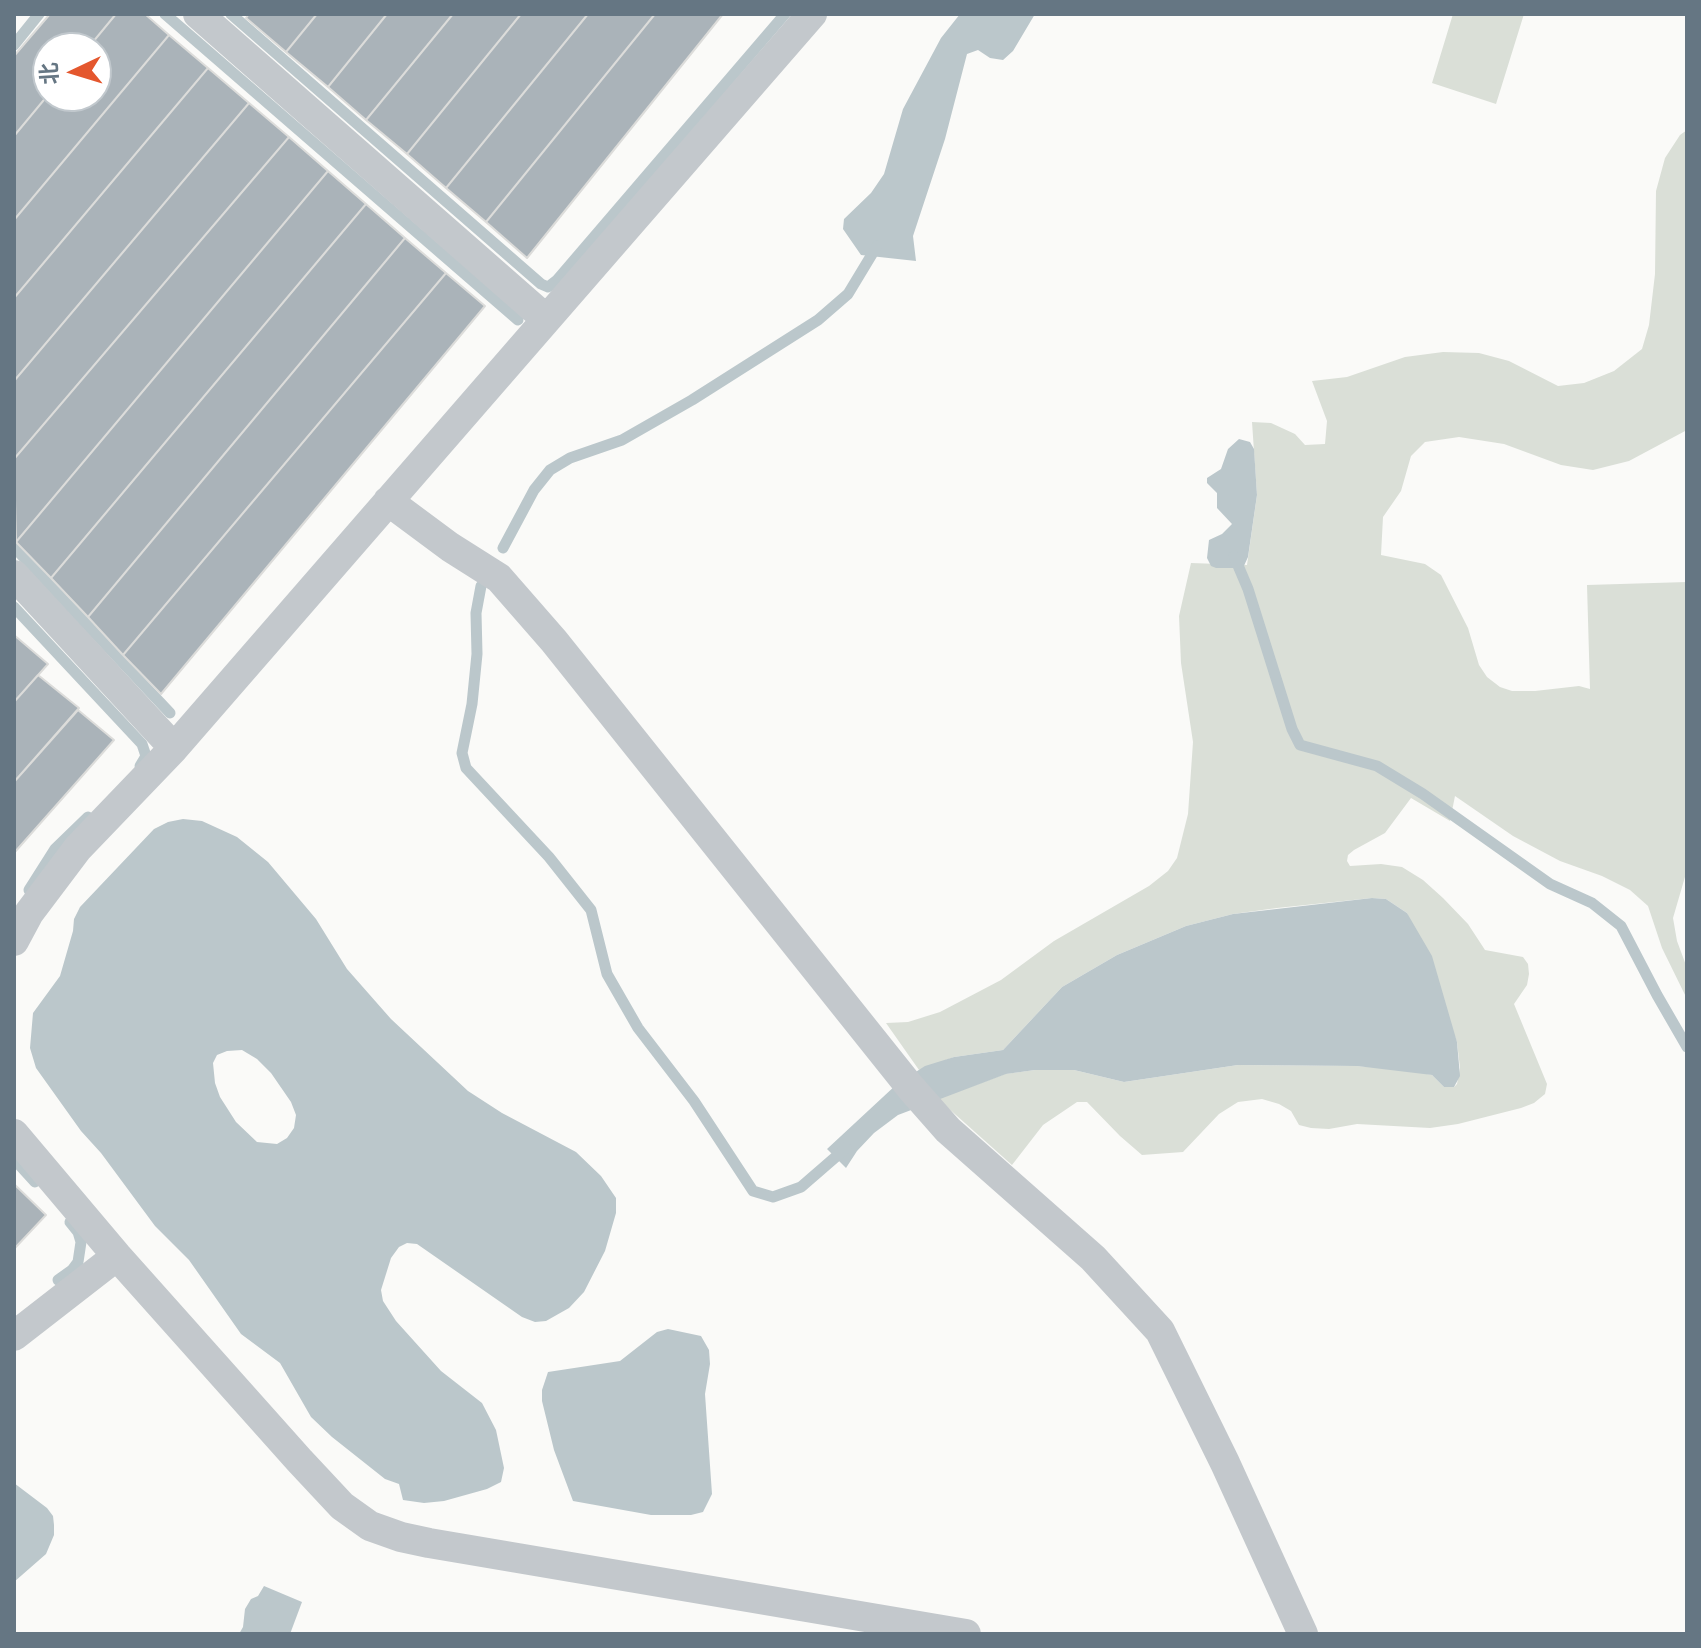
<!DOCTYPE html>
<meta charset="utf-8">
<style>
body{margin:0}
#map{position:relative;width:1701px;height:1648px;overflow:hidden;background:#fafaf8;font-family:"Roboto Condensed","Noto Sans SC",sans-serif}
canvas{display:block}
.frame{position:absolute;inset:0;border:16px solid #657683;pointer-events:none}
.north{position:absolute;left:32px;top:32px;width:80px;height:80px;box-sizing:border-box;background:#fff;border:2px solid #c1c8cd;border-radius:50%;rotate:266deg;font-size:22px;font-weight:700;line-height:32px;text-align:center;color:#657683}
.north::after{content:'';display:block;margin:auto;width:28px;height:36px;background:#e4572e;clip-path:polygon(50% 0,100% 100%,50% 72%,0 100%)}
</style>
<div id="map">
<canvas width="1701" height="1648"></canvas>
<div class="frame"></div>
<div class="north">北</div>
</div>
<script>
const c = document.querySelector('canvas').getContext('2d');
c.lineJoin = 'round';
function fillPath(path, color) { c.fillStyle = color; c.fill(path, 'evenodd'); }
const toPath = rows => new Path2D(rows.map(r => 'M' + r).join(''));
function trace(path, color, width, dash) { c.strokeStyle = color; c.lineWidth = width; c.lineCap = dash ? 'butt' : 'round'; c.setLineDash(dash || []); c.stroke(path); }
fillPath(toPath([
 [1453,14,1524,14,1496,104,1432,83],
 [1687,130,1687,430,1629,461,1593,470,1561,465,1504,444,1459,437,1425,442,1411,456,1401,491,1383,517,1381,555,1425,564,1441,575,1468,628,1479,665,1487,677,1500,687,1512,691,1535,691,1579,686,1590,689,1587,585,1687,582,1687,870,1673,918,1677,941,1687,968,1687,999,1662,948,1648,906,1630,890,1602,876,1560,861,1513,836,1455,796,1450,821,1411,798,1385,833,1354,850,1348,855,1347,861,1350,866,1381,864,1402,867,1423,880,1443,898,1468,924,1485,950,1523,957,1528,964,1529,974,1527,985,1514,1004,1547,1084,1545,1094,1534,1103,1521,1108,1458,1124,1430,1128,1357,1124,1329,1129,1311,1128,1299,1125,1291,1111,1279,1104,1262,1099,1238,1102,1219,1114,1183,1152,1142,1155,1120,1136,1087,1102,1077,1102,1043,1125,1012,1165,938,1099,1005,1074,1035,1070,1074,1070,1124,1082,1238,1065,1357,1066,1407,1070,1432,1075,1444,1087,1454,1087,1457,1084,1460,1068,1457,1042,1407,913,1386,899,1372,898,1277,908,1233,914,1186,926,1117,955,1062,987,1003,1050,954,1057,919,1070,886,1023,908,1022,940,1012,1001,980,1054,941,1149,886,1168,871,1177,858,1188,814,1193,742,1181,663,1179,616,1191,563,1247,565,1257,495,1252,422,1271,423,1295,434,1305,445,1325,444,1327,421,1312,381,1347,377,1405,357,1443,352,1479,353,1509,361,1558,386,1584,383,1614,371,1642,349,1649,325,1655,274,1656,191,1665,158,1680,135]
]), '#dadfd7');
fillPath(toPath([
 [960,14,1035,14,1013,51,1003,60,990,58,978,50,967,54,945,139,913,236,916,261,861,255,843,229,844,219,871,193,884,174,903,109,941,38],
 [1239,439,1250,442,1254,449,1257,495,1248,557,1243,568,1216,568,1211,566,1207,558,1209,540,1222,534,1232,524,1217,508,1217,493,1207,483,1207,478,1221,469,1228,449],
 [183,819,202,821,237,837,268,862,316,919,347,969,391,1019,468,1091,502,1113,576,1152,601,1176,616,1198,616,1213,605,1251,584,1292,569,1308,546,1321,535,1322,522,1317,417,1244,407,1243,399,1247,391,1258,381,1290,383,1301,396,1321,441,1371,482,1403,496,1430,504,1468,501,1482,487,1489,444,1501,424,1503,403,1500,399,1484,385,1479,332,1437,311,1417,280,1363,241,1334,189,1260,155,1226,101,1153,81,1131,36,1068,30,1048,33,1013,60,976,73,931,74,919,80,907,154,829,168,822],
 [242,1050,257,1059,271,1073,291,1102,296,1115,294,1128,287,1138,277,1144,257,1142,236,1122,220,1097,215,1083,213,1063,217,1055,227,1051],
 [1372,898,1386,899,1407,913,1432,956,1457,1042,1460,1076,1454,1087,1444,1087,1432,1075,1357,1066,1238,1065,1124,1082,1074,1070,1035,1070,1006,1074,898,1115,874,1133,857,1151,846,1168,827,1149,897,1084,925,1066,954,1057,1003,1050,1062,987,1117,955,1186,926,1233,914],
 [668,1329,701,1336,709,1350,710,1364,705,1394,712,1494,703,1512,691,1515,651,1515,573,1501,554,1450,542,1401,542,1390,548,1372,620,1361,657,1332],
 [14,1483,47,1508,53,1516,54,1525,54,1535,46,1554,14,1582],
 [264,1586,302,1602,290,1634,239,1634,243,1627,245,1609,251,1599,258,1596]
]), '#bbc7cb');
trace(toPath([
 [165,14,518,320],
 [231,14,541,284,548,287,557,280,785,14],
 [14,45,39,14],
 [14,547,170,713],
 [503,548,534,490,550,470,570,458,622,440,692,400,818,320,848,294,877,246],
 [1234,556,1248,589,1292,729,1300,745,1377,766,1423,794,1550,884,1592,903,1621,926,1657,995,1687,1047],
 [481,586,476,613,477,654,472,704,462,753,466,768,549,857,591,910,607,974,638,1028,694,1101,753,1191,773,1197,801,1187,846,1148],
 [14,607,142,744,146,756,140,766],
 [29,890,55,849,88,817],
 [14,1159,35,1182],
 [58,1280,72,1270,78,1262,81,1242,78,1232,70,1222]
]), '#bbc7cb', 11);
const building = toPath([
 [50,14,116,14,88,48,48,48,48,95,14,136,14,56,50,14],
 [116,14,145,14,169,35,14,220,14,136,48,95,96,96,96,48,88,48,116,14],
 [249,14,317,14,286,52,246,18,249,14],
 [317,14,387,14,328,87,286,52,317,14],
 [387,14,453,14,366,120,328,87,387,14],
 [453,14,521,14,407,154,366,120,453,14],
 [521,14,588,14,446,188,407,154,521,14],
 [588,14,655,14,486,222,446,188,588,14],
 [655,14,723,14,527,258,486,222,655,14],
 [169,35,208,68,14,298,14,220,169,35],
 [208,68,249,103,14,381,14,298,208,68],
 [249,103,289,137,14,459,14,381,249,103],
 [289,137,328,171,16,542,14,459,289,137],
 [328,171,366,204,51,578,16,542,328,171],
 [366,204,405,238,88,617,51,578,366,204],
 [405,238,446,273,123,655,88,617,405,238],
 [446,273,485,306,161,694,123,655,446,273],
 [14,635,48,664,14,702,14,635],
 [38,675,79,708,14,782,14,702,38,675],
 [78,710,114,740,14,853,14,782,78,710],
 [14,1184,46,1215,14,1249,14,1184]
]);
fillPath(building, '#aab3b9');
trace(building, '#dcdcda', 2);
trace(toPath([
 [198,14,546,319],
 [388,501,450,547,499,578,554,641,911,1088,948,1130,1093,1258,1160,1331,1225,1463,1303,1634],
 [14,575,174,748],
 [14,941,29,913,78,848,174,748,812,14],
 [14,1134,117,1256,299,1460,342,1506,370,1526,401,1537,429,1543,966,1634],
 [14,1336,117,1256]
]), '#c3c8cc', 30);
</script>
